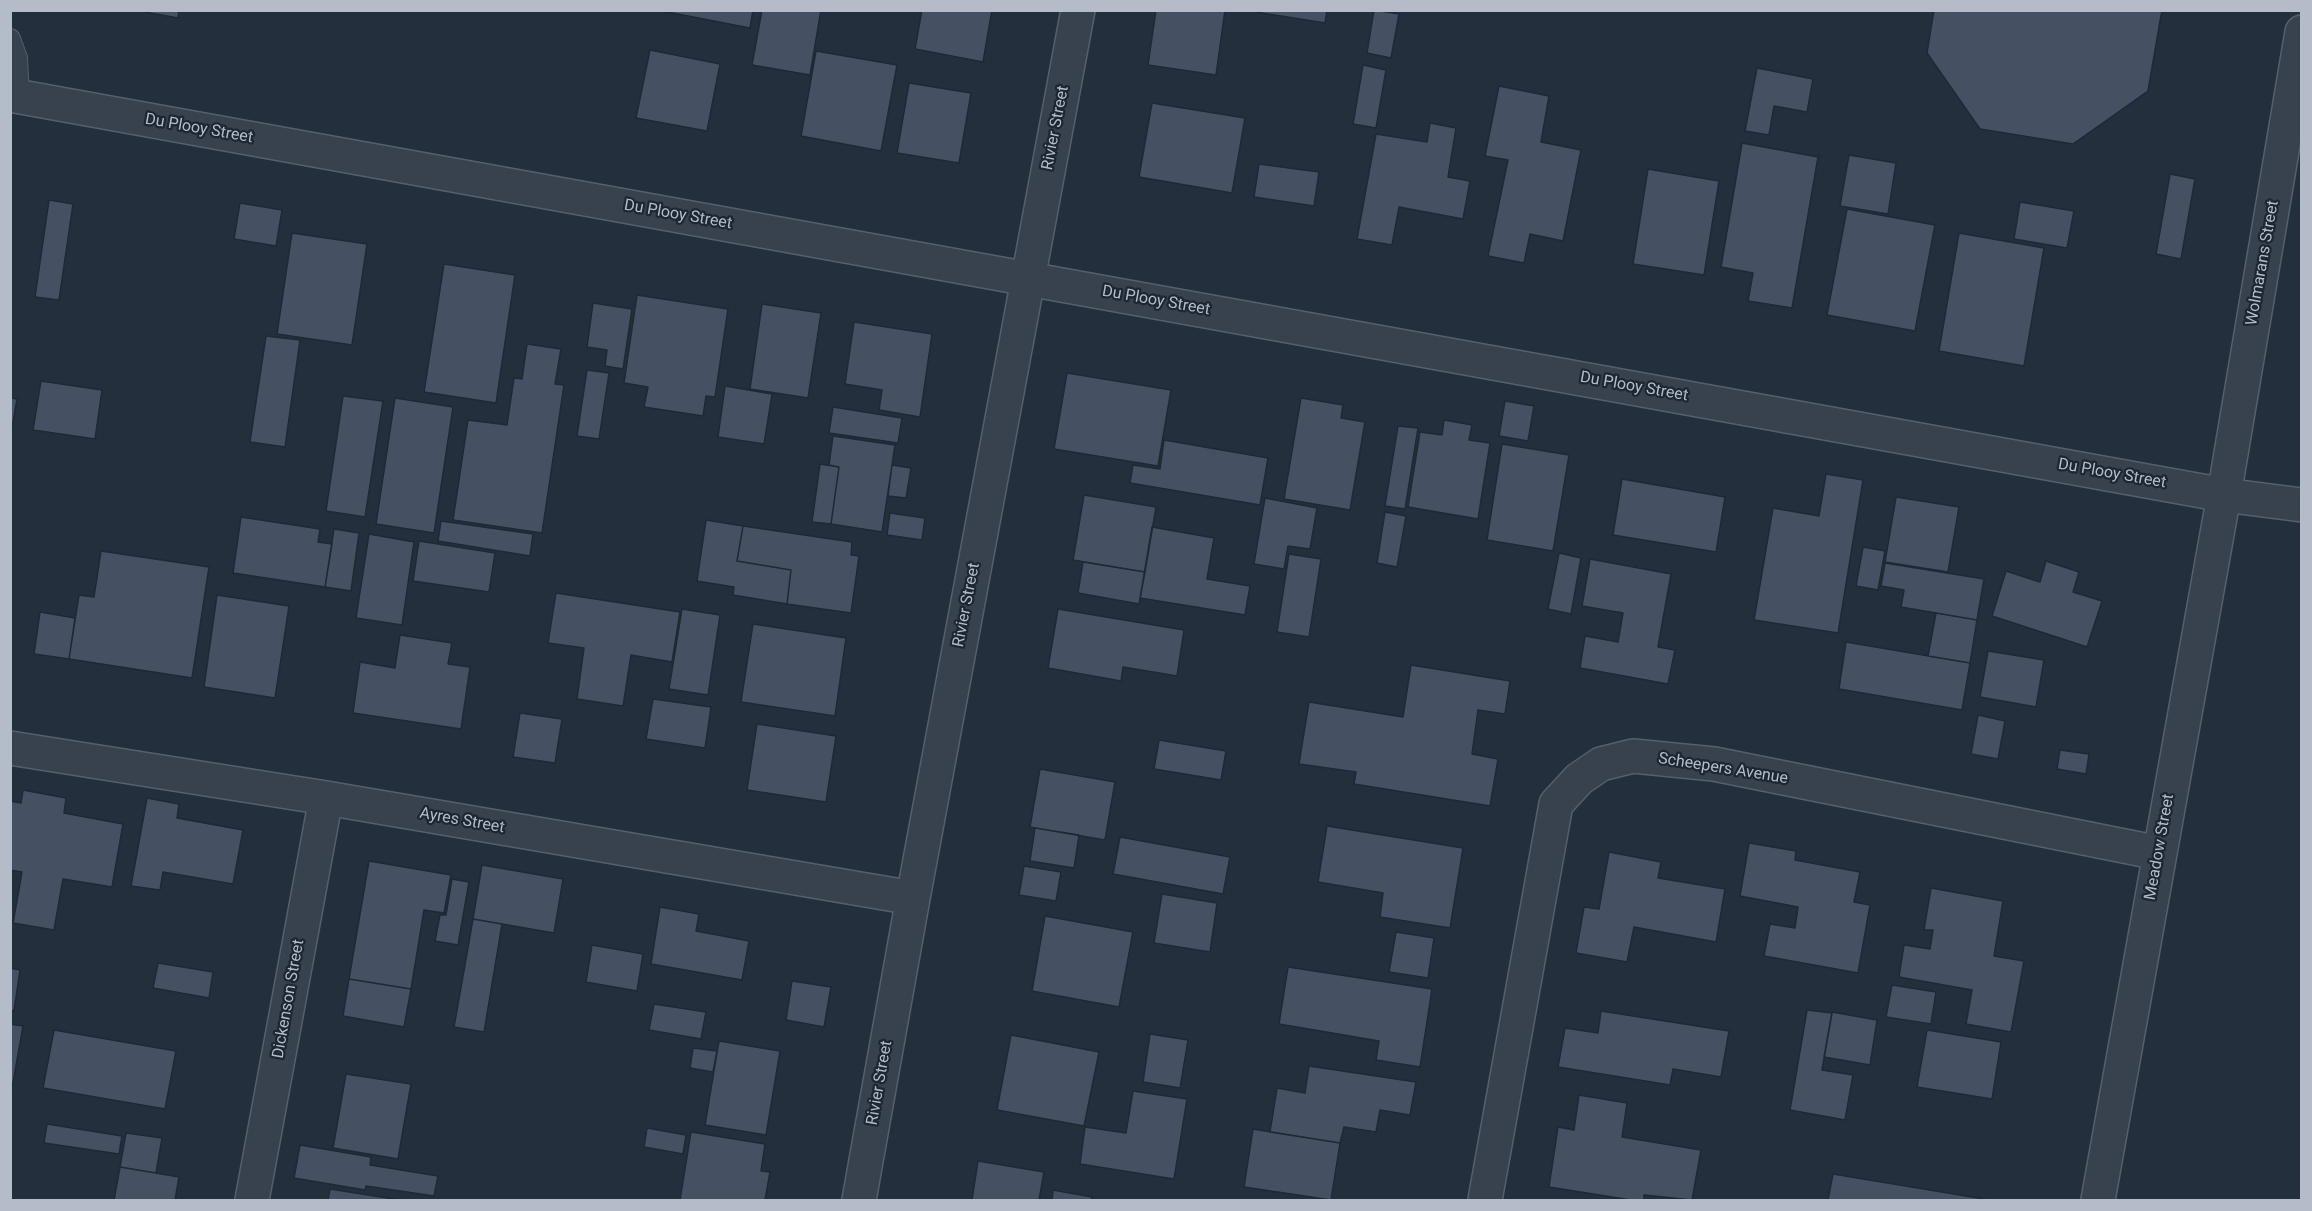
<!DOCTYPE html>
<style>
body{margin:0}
#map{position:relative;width:2312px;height:1211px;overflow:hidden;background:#242f3e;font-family:Roboto,sans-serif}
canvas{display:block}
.frame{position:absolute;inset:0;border:12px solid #b4bcc9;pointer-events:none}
</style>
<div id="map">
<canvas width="2312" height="1211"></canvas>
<div class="frame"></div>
</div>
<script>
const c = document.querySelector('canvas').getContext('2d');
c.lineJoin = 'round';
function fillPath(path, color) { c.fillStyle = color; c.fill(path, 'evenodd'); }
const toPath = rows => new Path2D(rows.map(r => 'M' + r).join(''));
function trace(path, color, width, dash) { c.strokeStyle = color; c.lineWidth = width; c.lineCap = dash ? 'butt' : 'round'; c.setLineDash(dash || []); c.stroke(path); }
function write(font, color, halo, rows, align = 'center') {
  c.font = font + ' Roboto,sans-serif'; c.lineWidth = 4.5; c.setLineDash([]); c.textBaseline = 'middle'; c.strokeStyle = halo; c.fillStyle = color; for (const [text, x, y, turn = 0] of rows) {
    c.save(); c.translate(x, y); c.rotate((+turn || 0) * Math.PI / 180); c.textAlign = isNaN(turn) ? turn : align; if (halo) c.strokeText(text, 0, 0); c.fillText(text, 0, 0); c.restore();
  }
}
const building = toPath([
 [134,10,179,10,178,18,134,10],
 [657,10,753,10,750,28,657,10],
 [762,10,821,10,810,75,752,65,762,10],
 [922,10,992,10,983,62,915,49,922,10],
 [1156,10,1225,10,1216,75,1148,65,1156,10],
 [1243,10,1327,10,1325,23,1243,10],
 [1374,10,1399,14,1391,58,1367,53,1374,10],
 [1934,10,2162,10,2148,91,2073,144,1980,129,1927,53,1934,10],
 [650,50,720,64,707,131,636,118,650,50],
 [816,51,897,65,881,151,801,136,816,51],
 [1363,65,1386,70,1376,128,1353,124,1363,65],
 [1757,68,1813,79,1807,112,1774,106,1769,135,1745,131,1757,68],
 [909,83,971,93,959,163,897,153,909,83],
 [1499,86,1549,96,1541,142,1581,150,1563,241,1530,234,1524,263,1488,256,1508,160,1485,156,1499,86],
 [1152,103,1245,118,1232,193,1139,177,1152,103],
 [1430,123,1456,128,1448,177,1470,181,1463,219,1399,207,1392,245,1357,239,1376,134,1427,142,1430,123],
 [1742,143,1818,157,1792,308,1748,301,1753,273,1721,267,1742,143],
 [1849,155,1896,163,1888,214,1840,206,1849,155],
 [1259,164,1319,172,1314,206,1254,197,1259,164],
 [1648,169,1719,181,1704,275,1633,264,1648,169],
 [2170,174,2195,179,2181,259,2156,254,2170,174],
 [49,200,73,204,59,300,35,297,49,200],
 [2020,202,2074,211,2067,248,2014,239,2020,202],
 [240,203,282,210,276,246,234,239,240,203],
 [1847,209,1935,225,1915,331,1827,315,1847,209],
 [292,233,367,244,352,345,277,334,292,233],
 [1959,233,2044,248,2024,366,1939,351,1959,233],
 [444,264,515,275,496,403,424,392,444,264],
 [637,295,728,309,715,397,706,396,703,416,644,407,648,387,624,383,637,295],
 [593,303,632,309,623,369,605,366,607,350,587,347,593,303],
 [762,304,821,313,808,398,750,389,762,304],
 [854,322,932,334,920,417,879,410,882,390,845,384,854,322],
 [266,336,300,340,285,447,250,442,266,336],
 [527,344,561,349,555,384,564,385,542,533,453,520,468,420,507,425,514,378,522,379,527,344],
 [587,370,609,373,599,439,577,436,587,370],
 [1067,373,1171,390,1158,466,1054,449,1067,373],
 [41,381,102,390,95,439,33,430,41,381],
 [725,386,772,394,764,444,718,437,725,386],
 [343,396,383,401,365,517,326,511,343,396],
 [10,398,17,399,10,440,10,398],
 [395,398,453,407,434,533,376,524,395,398],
 [1301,398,1343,405,1341,418,1365,422,1350,510,1284,499,1301,398],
 [1505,401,1534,406,1528,441,1499,436,1505,401],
 [833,407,902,418,898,443,829,433,833,407],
 [1444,420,1472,425,1469,440,1490,443,1478,519,1408,507,1420,432,1442,435,1444,420],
 [1398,426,1418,428,1405,509,1385,506,1398,426],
 [833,436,895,445,882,532,831,524,839,467,829,465,833,436],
 [1164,440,1268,458,1260,505,1130,483,1133,465,1160,469,1164,440],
 [1502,444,1569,455,1553,551,1487,540,1502,444],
 [820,464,839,467,831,524,812,522,820,464],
 [892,465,911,468,906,498,888,496,892,465],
 [1826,474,1863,480,1838,633,1754,620,1773,508,1819,516,1826,474],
 [1622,479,1725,497,1716,552,1613,535,1622,479],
 [1084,495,1156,507,1145,572,1073,560,1084,495],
 [1896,497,1959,507,1948,572,1885,562,1896,497],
 [1265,498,1317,508,1310,549,1288,546,1284,569,1254,564,1265,498],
 [1385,512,1406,516,1397,567,1377,563,1385,512],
 [890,513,925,518,922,540,887,535,890,513],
 [241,517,320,529,318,542,332,544,325,587,233,573,241,517],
 [706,520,743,526,737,561,791,570,787,604,733,595,734,587,697,581,706,520],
 [441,521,533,534,530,556,438,541,441,521],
 [743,526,852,542,851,555,859,556,851,613,787,604,791,570,737,561,743,526],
 [1152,527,1214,538,1207,579,1250,586,1245,615,1140,598,1152,527],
 [334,529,359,533,351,591,325,587,334,529],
 [369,534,414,542,402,625,356,618,369,534],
 [419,541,495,553,489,592,413,581,419,541],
 [1863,547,1885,551,1878,590,1856,586,1863,547],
 [101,551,209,567,192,678,69,659,79,595,94,597,101,551],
 [1559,553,1581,558,1571,614,1548,609,1559,553],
 [1289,554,1321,559,1309,637,1277,632,1289,554],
 [1590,559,1671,574,1658,647,1675,650,1668,684,1580,668,1585,636,1618,642,1623,613,1582,606,1590,559],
 [2046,561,2079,572,2073,592,2102,601,2087,647,1992,616,2006,571,2040,582,2046,561],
 [1083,562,1145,572,1139,604,1078,593,1083,562],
 [1885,563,1984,579,1977,620,1901,607,1904,590,1881,586,1885,563],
 [556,593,680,612,672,662,631,655,623,706,577,699,584,648,548,643,556,593],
 [217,595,289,606,275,698,204,687,217,595],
 [682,609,720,615,708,695,669,689,682,609],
 [1058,609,1184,630,1177,676,1123,667,1121,681,1048,668,1058,609],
 [40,612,75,618,69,659,34,654,40,612],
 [1936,613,1977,620,1970,663,1928,656,1936,613],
 [753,624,846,638,835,716,741,702,753,624],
 [400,635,452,643,448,664,470,667,461,729,353,713,360,662,395,668,400,635],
 [1846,642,1970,663,1962,710,1839,689,1846,642],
 [1988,651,2044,660,2036,707,1980,697,1988,651],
 [1411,665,1510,681,1505,714,1478,710,1472,754,1498,759,1490,806,1354,784,1356,772,1299,764,1309,702,1403,717,1411,665],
 [653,699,711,707,705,748,646,739,653,699],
 [520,713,562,719,555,763,513,757,520,713],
 [1978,715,2005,721,1998,759,1971,754,1978,715],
 [757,724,836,736,826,802,747,790,757,724],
 [1159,740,1226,751,1221,780,1154,769,1159,740],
 [2060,750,2089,754,2086,774,2057,769,2060,750],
 [1040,769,1115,782,1105,840,1030,827,1040,769],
 [23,790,66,798,64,813,123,824,112,887,63,879,54,930,13,923,22,872,10,870,10,801,21,803,23,790],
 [147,798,179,804,177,818,243,830,233,884,163,872,160,890,131,886,147,798],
 [1327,826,1463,848,1450,928,1380,917,1383,893,1318,882,1327,826],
 [1035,828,1079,835,1074,868,1030,861,1035,828],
 [1120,837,1230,857,1223,894,1113,874,1120,837],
 [1749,843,1796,851,1795,860,1860,872,1854,902,1870,905,1858,973,1764,956,1770,924,1795,928,1798,907,1740,896,1749,843],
 [1609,852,1661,862,1658,878,1725,889,1716,942,1634,927,1627,962,1576,953,1584,907,1599,909,1609,852],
 [369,861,451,875,444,913,424,910,411,989,349,979,369,861],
 [482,865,563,879,554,933,473,919,482,865],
 [1024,866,1061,872,1056,901,1019,895,1024,866],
 [452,879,469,882,458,945,435,941,440,915,446,915,452,879],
 [1931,888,2003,901,1994,956,2024,961,2011,1032,1966,1024,1972,990,1899,977,1904,945,1930,949,1933,930,1924,930,1931,888],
 [1162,894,1217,903,1210,952,1154,943,1162,894],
 [660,907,699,914,696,931,749,941,742,980,651,964,660,907],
 [1045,916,1133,932,1119,1007,1032,991,1045,916],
 [473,919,502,924,484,1032,454,1027,473,919],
 [1396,932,1434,938,1428,978,1389,972,1396,932],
 [592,945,643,954,637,991,586,982,592,945],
 [158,963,213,972,209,998,153,988,158,963],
 [1288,967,1432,989,1420,1067,1376,1060,1379,1041,1279,1024,1288,967],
 [10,968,20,970,14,1011,10,1010,10,968],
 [349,979,411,989,404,1027,343,1016,349,979],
 [792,981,831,987,824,1027,786,1020,792,981],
 [1892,985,1936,992,1931,1024,1886,1017,1892,985],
 [654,1004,706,1012,701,1039,649,1030,654,1004],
 [1807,1010,1832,1013,1822,1070,1853,1075,1845,1120,1790,1110,1807,1010],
 [1601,1011,1729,1031,1721,1077,1673,1069,1670,1085,1558,1067,1565,1028,1598,1033,1601,1011],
 [1832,1012,1877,1020,1870,1065,1824,1057,1832,1012],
 [10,1024,23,1026,10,1100,10,1024],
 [54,1030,176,1051,165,1109,43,1088,54,1030],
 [1927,1030,2001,1042,1992,1099,1917,1087,1927,1030],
 [1150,1034,1188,1040,1180,1088,1143,1082,1150,1034],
 [1011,1035,1099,1052,1084,1126,997,1110,1011,1035],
 [719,1041,780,1051,766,1135,705,1125,719,1041],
 [693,1048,717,1051,713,1072,690,1068,693,1048],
 [1309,1066,1416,1082,1410,1115,1380,1110,1376,1132,1344,1127,1340,1143,1270,1132,1277,1088,1305,1093,1309,1066],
 [346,1074,411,1084,398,1159,333,1148,346,1074],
 [1133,1091,1187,1099,1174,1179,1080,1164,1085,1127,1126,1133,1133,1091],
 [1579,1095,1627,1103,1622,1137,1701,1150,1692,1200,1644,1195,1644,1200,1631,1200,1549,1187,1558,1127,1574,1130,1579,1095],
 [47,1124,122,1136,119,1154,44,1143,47,1124],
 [647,1128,686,1135,683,1154,644,1147,647,1128],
 [1253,1129,1340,1143,1331,1200,1244,1187,1253,1129],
 [691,1132,765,1144,761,1171,770,1172,765,1200,680,1200,691,1132],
 [126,1133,162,1138,156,1173,120,1167,126,1133],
 [300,1145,371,1157,370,1165,438,1176,434,1196,366,1186,365,1190,294,1178,300,1145],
 [978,1161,1044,1172,1039,1200,972,1200,978,1161],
 [120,1167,179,1177,175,1200,114,1200,120,1167],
 [1833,1174,1984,1199,1983,1200,1828,1200,1833,1174],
 [330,1189,400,1200,328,1200,330,1189],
 [1053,1190,1092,1197,1091,1200,1052,1200,1053,1190]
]);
fillPath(building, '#455162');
trace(building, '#1f2835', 1.5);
const service = toPath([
 [10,39,17,58,19,97]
]);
const minor = toPath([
 [10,95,2224,495,2302,505],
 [10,748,326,798,913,898],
 [252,1200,326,798],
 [859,1200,913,898,1078,10],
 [1485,1200,1556,804,1579,779,1601,764,1633,756,1714,764,2159,853],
 [2098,1200,2224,495,2302,32]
]);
trace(service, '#565f6c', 22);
trace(minor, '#565f6c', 36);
trace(service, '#38414e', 20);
trace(minor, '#38414e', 33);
write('16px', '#b4bcc9', '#1d2633', [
 ["Rivier Street",1056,128,-79],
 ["Du Plooy Street",199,129,10],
 ["Du Plooy Street",678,215,10],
 ["Wolmarans Street",2263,263,-80],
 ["Du Plooy Street",1156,301,10],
 ["Du Plooy Street",1634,387,10],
 ["Du Plooy Street",2112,474,10],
 ["Rivier Street",967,605,-79],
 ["Scheepers Avenue",1723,769,9],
 ["Ayres Street",462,821,10],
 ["Meadow Street",2160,847,-80],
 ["Dickenson Street",289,999,-80],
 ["Rivier Street",880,1083,-80]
]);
</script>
